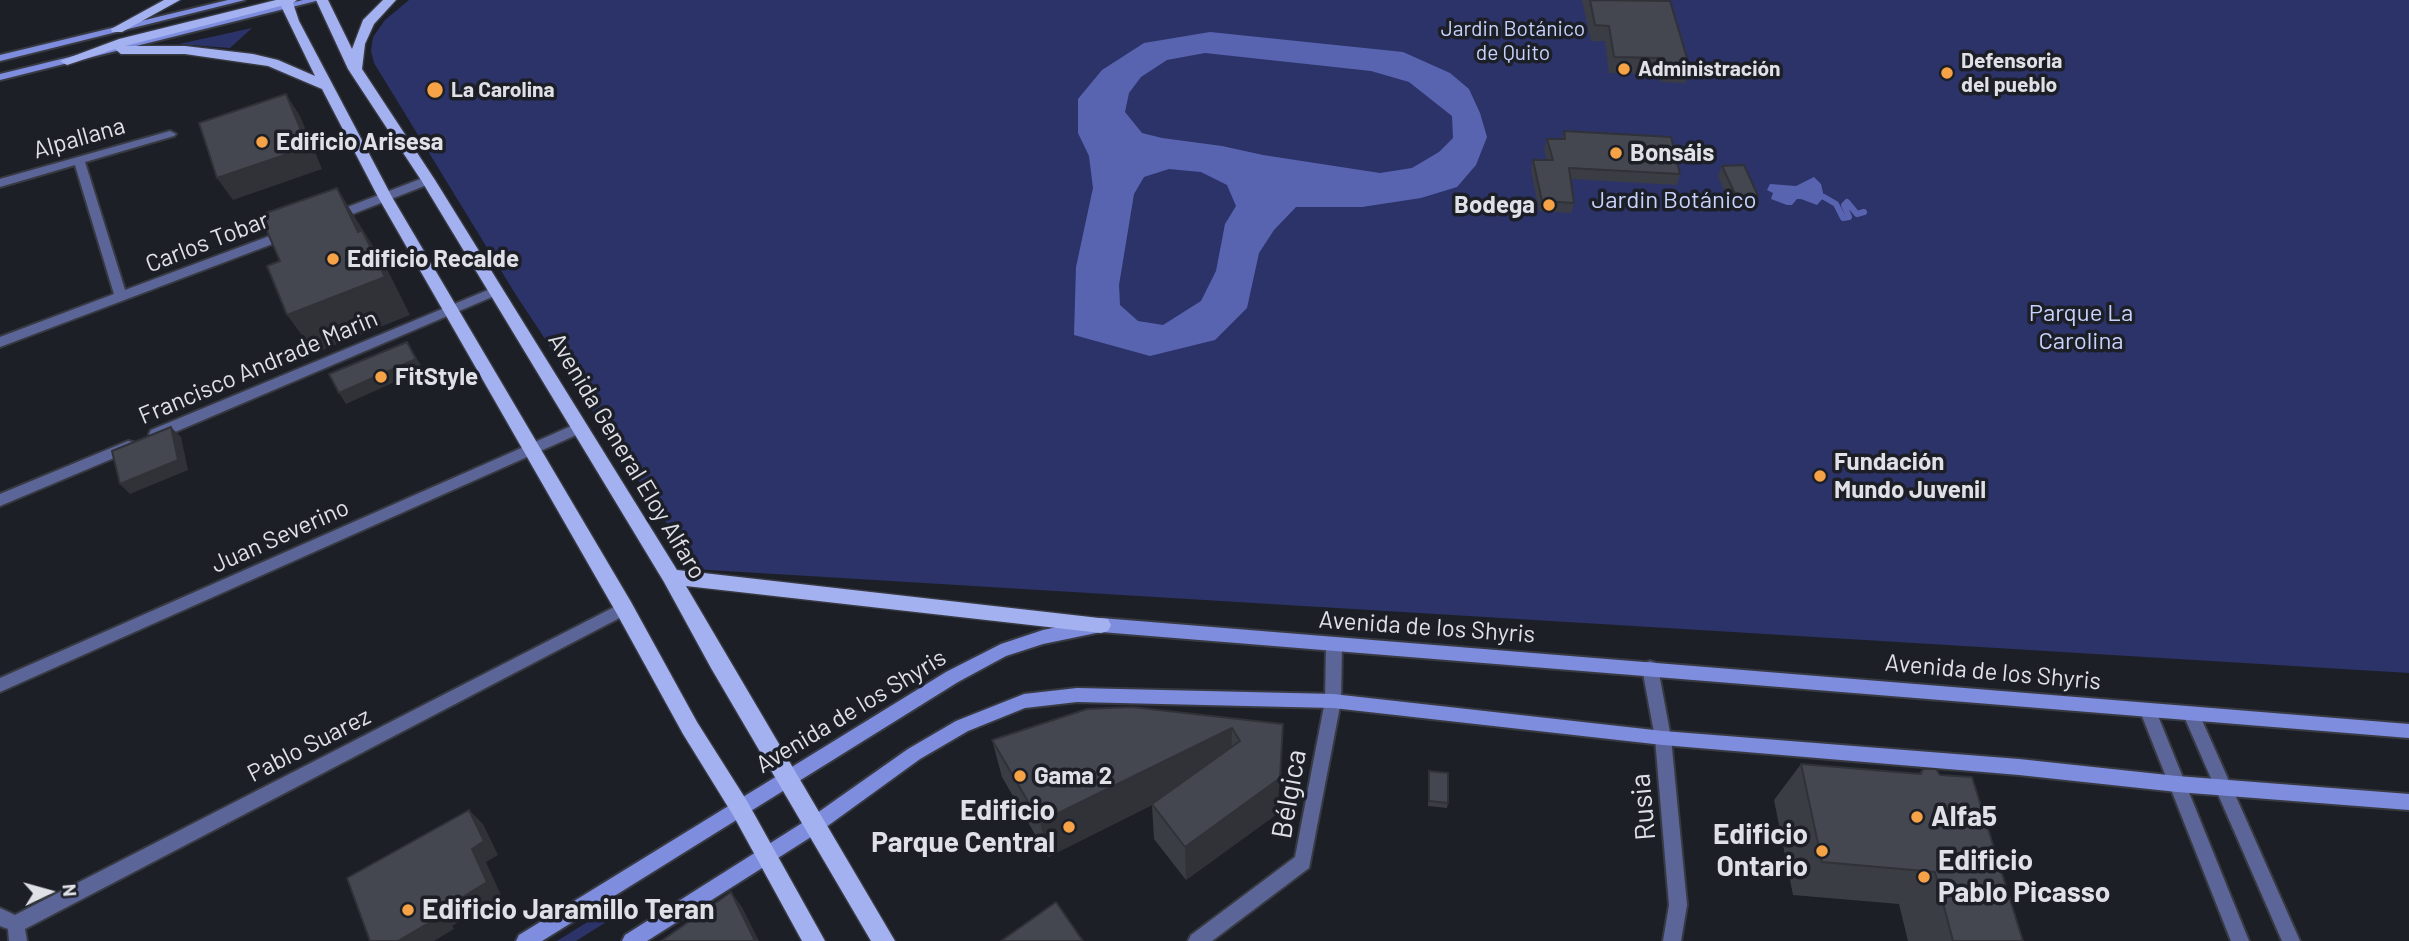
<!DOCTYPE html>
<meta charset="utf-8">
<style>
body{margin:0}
#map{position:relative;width:2409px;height:941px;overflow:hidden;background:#1d1f27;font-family:Barlow,sans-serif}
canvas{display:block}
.north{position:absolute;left:14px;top:857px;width:70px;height:70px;-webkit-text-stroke:5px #1d1f27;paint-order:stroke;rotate:85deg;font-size:19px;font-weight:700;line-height:28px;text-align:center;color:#e0e1e7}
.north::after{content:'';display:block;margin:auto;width:24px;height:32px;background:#e0e1e7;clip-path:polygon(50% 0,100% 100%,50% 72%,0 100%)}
</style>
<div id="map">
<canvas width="2409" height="941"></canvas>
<div class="north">N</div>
</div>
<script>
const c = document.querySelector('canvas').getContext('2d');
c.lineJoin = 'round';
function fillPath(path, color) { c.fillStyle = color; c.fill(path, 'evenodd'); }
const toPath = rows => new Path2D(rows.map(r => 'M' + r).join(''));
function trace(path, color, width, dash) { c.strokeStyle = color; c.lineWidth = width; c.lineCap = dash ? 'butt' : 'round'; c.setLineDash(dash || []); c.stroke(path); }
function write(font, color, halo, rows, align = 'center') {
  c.font = font + ' Barlow,sans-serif'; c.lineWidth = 7; c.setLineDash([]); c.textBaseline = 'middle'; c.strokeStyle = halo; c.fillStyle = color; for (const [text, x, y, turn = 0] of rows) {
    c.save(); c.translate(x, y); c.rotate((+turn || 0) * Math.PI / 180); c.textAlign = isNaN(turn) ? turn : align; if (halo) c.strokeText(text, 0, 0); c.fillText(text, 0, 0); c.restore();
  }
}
fillPath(toPath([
 [409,0,2409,0,2409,673,693,569,675,536,516,295,374,63,371,51,373,37,385,20],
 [252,28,230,48,179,44],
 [615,905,619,914,576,941,557,941]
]), '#2c3369');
fillPath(toPath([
 [1210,32,1403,52,1450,73,1469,89,1480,113,1487,137,1476,165,1457,187,1421,198,1362,207,1296,207,1274,230,1259,253,1247,308,1215,340,1150,356,1074,335,1076,267,1093,188,1089,156,1078,133,1078,99,1102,70,1144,43],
 [1205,53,1371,71,1409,82,1452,116,1453,138,1439,152,1412,168,1380,173,1263,155,1222,146,1162,138,1142,133,1125,112,1129,93,1141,77,1167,60],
 [1169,169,1201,172,1227,185,1236,206,1225,224,1216,271,1201,301,1163,325,1138,321,1120,305,1119,285,1134,194,1144,177],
 [1814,177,1821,184,1824,197,1817,205,1801,199,1797,199,1792,205,1787,205,1771,199,1773,193,1767,190,1770,184,1796,186]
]), '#5964b1');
trace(toPath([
 [1824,197,1836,204,1843,218,1849,217,1844,205,1847,202,1857,214,1864,212]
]), '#5964b1', 6);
const minor = toPath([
 [170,131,176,134,174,136,85,162,125,290,283,231,291,231,293,234,291,237,0,347,0,337,114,294,75,165,0,187,0,179,170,131],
 [428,176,434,180,432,183,340,219,332,219,330,216,332,213,428,176],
 [495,287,499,288,501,291,499,294,161,438,151,438,149,434,151,430,495,287],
 [578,423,583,424,585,428,583,432,0,692,0,678,578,423],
 [128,441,133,442,135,446,133,450,0,506,0,494,128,441],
 [624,602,629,603,632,608,629,613,25,929,27,941,9,941,8,929,0,926,0,908,15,915,624,602],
 [1334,639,1339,641,1342,646,1341,701,1309,868,1212,941,1188,941,1191,935,1295,857,1325,701,1326,646,1329,641,1334,639],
 [1650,661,1656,663,1658,668,1671,738,1687,905,1681,941,1663,941,1669,905,1655,738,1642,668,1644,663,1650,661]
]);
const tertiary = toPath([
 [2148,704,2154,706,2156,711,2249,941,2231,941,2140,711,2142,706,2148,704],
 [2191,707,2197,709,2300,941,2282,941,2183,714,2185,709,2191,707]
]);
const secondary = toPath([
 [228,0,245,0,0,61,0,55,228,0],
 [303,0,320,0,0,80,0,74,303,0],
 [1101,618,2409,724,2409,738,1101,632,1043,644,1006,656,958,682,542,941,516,941,519,935,946,672,1001,644,1043,630,1101,618],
 [1077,688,1333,694,1663,731,2019,759,2177,776,2409,794,2409,810,2177,792,2019,775,1663,745,1333,708,1077,702,1025,708,968,731,920,759,822,830,647,941,622,941,625,935,810,818,908,749,956,721,1024,694,1077,688]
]);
const primary = toPath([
 [164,0,180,0,122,32,112,32,111,29,164,0],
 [276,0,297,0,293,3,299,21,392,197,631,602,697,722,747,801,825,941,802,941,733,815,683,734,617,614,378,197,322,89,268,66,185,54,121,54,115,49,67,65,60,61,119,39,276,0],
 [281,6,315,76,278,60,253,54,185,46,125,46,281,6],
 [316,0,328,0,352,49,363,20,383,0,396,0,374,24,365,44,362,69,435,180,677,570,1108,619,1111,625,1108,631,1101,633,686,586,895,941,871,941,711,668,664,582,421,180,348,69,316,0]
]);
trace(minor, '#383a42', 4);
trace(tertiary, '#383a42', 4);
trace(secondary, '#383a42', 4);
trace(primary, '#383a42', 3);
fillPath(minor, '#5c6598');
fillPath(tertiary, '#5c6598');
fillPath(secondary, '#7f8ddf');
fillPath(primary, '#a4b1f0');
fillPath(toPath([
 [1582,0,1660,0,1690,68,1685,83,1661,82,1659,74,1609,73,1605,41,1591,41],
 [1564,131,1680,174,1677,185,1571,179,1574,203,1571,213,1539,211,1531,170,1533,160,1547,160,1544,149,1547,139,1562,139],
 [1722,166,1758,196,1753,206,1731,207,1718,176],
 [1283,724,1277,814,1186,880,1154,839,1152,805,1048,857,1002,777,992,740],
 [1801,764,1918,774,1923,769,2023,941,1908,941,1899,904,1793,895,1774,800],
 [1429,771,1448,803,1447,808,1428,806,1428,775]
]), '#3b3d45');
fillPath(toPath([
 [286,94,300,116,322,169,233,200,217,178],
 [337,188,387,269,410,315,315,353,287,315],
 [407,342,423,369,346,404,339,393],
 [171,427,181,437,188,470,130,494,120,484],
 [1232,728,1231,765,1048,857,1040,822],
 [1280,778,1277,814,1186,880,1185,847],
 [469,810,483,824,498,855,486,862,501,895,452,926,454,929,434,941,398,941,437,913,472,849],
 [731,892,742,907,759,941,755,941]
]), '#303238');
const building = toPath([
 [1590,0,1670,1,1690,68,1666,67,1664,58,1614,57,1609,26,1595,25,1590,0],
 [286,94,308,147,217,178,199,123,286,94],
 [1564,131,1671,137,1680,174,1569,168,1574,203,1542,201,1533,160,1553,160,1547,139,1565,139,1564,131],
 [1744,165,1758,196,1736,196,1722,166,1744,165],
 [337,188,358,232,362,230,385,277,287,315,267,266,280,261,260,215,337,188],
 [407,342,416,359,339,393,329,374,407,342],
 [171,427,178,460,120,484,112,451,171,427],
 [1132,707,1283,724,1280,778,1185,847,1152,804,1240,741,1232,728,1040,822,992,740,1087,709,1132,707],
 [1801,764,1921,774,1923,769,1936,769,1940,775,1972,777,2023,941,1953,941,1935,872,1822,862,1801,764],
 [1429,771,1448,773,1448,803,1429,801,1429,771],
 [469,810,484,841,472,849,487,882,437,913,439,917,398,941,370,941,347,878,469,810],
 [731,892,755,941,661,941,731,892],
 [1056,902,1083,941,1001,941,1056,902]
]);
fillPath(building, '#454750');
trace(building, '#303238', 2);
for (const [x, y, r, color] of [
 [1624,69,7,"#f6a246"],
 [1947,73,7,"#f6a246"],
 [435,90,9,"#f6a246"],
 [262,142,7,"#f6a246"],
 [1616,153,7,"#f6a246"],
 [1549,205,7,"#f6a246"],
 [333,259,7,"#f6a246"],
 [381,377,7,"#f6a246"],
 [1820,476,7,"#f6a246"],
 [1020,776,7,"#f6a246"],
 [1917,817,7,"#f6a246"],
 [1069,827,7,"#f6a246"],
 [1822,851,7,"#f6a246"],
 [1924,877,7,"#f6a246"],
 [408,910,7,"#f6a246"]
]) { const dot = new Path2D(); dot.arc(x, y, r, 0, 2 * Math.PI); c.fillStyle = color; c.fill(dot); trace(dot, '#1d1f27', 2.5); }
write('21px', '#c8d2fc', '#1d1f27', [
 ["Jardin Botánico",1513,29],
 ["de Quito",1513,53]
]);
write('bold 21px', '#e0e1e7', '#1d1f27', [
 ["Defensoria",1961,61],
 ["del pueblo",1961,85],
 ["Administración",1638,69],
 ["La Carolina",451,90]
], 'left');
write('24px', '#e0e1e7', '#1d1f27', [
 ["Alpallana",79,138,-16],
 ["Carlos Tobar",207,242,-21],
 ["Francisco Andrade Marin",258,367,-23],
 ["Avenida General Eloy Alfaro",627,456,59],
 ["Juan Severino",280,536,-24],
 ["Avenida de los Shyris",1427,627,4],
 ["Avenida de los Shyris",1993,672,5],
 ["Avenida de los Shyris",851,711,-31],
 ["Pablo Suarez",309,745,-27]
]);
write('bold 24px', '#e0e1e7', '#1d1f27', [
 ["Edificio Arisesa",276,142],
 ["Bonsáis",1630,153],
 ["Bodega",1535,205,"right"],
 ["Edificio Recalde",347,259],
 ["FitStyle",395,377],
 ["Fundación",1834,462],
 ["Mundo Juvenil",1834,490],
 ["Gama 2",1034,776]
], 'left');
write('24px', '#c8d2fc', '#1d1f27', [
 ["Jardin Botánico",1674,200],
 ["Parque La",2081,313],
 ["Carolina",2081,341]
]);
write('28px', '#e0e1e7', '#1d1f27', [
 ["Bélgica",1289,794,-80],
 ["Rusia",1643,807,-95]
]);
write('bold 28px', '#e0e1e7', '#1d1f27', [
 ["Edificio",1055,811,"right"],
 ["Parque Central",1055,843,"right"],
 ["Alfa5",1931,817],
 ["Edificio",1808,835,"right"],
 ["Ontario",1808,867,"right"],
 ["Edificio",1938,861],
 ["Pablo Picasso",1938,893],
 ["Edificio Jaramillo Teran",422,910]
], 'left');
</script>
